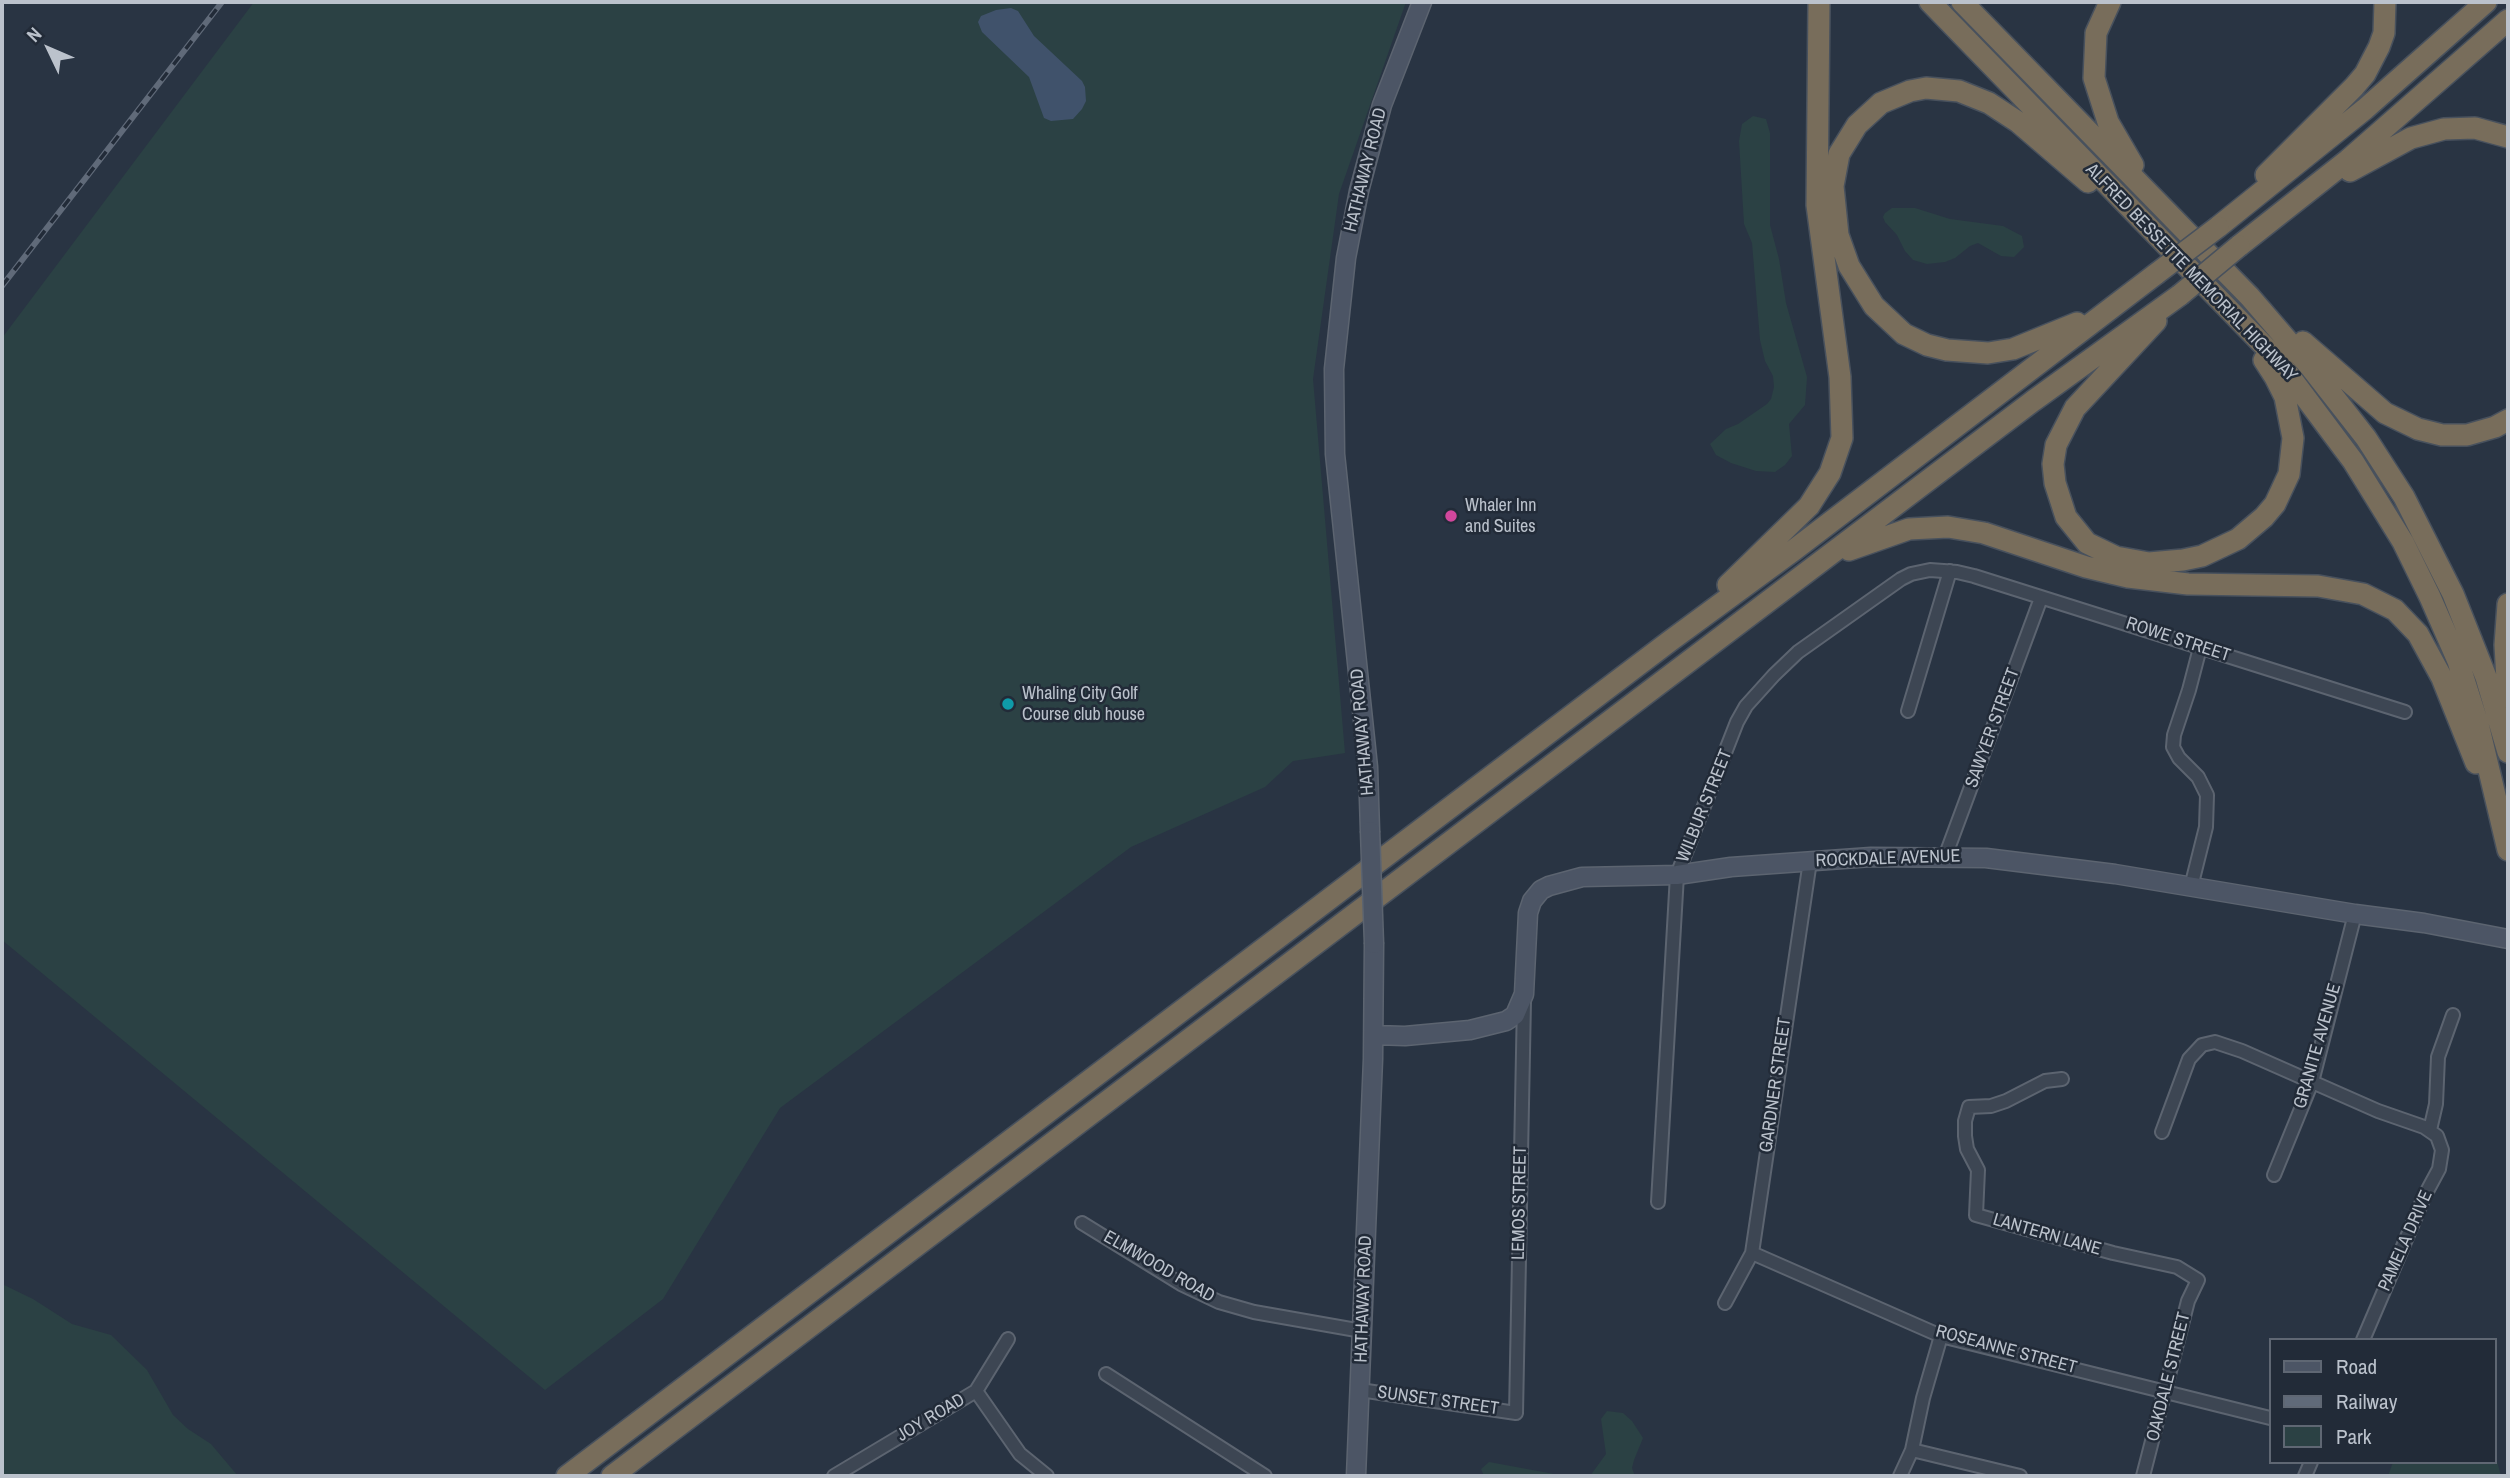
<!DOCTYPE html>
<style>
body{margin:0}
#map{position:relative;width:2510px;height:1478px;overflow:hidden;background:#293443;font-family:"Archivo Narrow",sans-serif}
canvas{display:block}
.frame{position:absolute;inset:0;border:4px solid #bbc2cc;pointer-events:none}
.legend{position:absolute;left:2269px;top:1338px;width:228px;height:126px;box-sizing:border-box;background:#222b38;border:2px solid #5f6773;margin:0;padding:9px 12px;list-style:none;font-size:21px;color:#bbc2cc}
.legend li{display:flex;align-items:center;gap:14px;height:35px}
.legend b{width:35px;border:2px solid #5f6773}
.north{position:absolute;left:14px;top:14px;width:70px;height:70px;-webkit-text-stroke:5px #222b38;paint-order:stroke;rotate:314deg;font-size:19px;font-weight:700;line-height:28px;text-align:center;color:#bbc2cc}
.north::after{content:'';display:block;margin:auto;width:24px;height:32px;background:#bbc2cc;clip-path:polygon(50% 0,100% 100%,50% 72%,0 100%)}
</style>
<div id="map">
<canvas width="2510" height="1478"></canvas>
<div class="frame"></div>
<ul class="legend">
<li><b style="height:9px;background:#4c5565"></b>Road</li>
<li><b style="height:9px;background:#606a79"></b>Railway</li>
<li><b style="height:19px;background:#2b4144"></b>Park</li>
</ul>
<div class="north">N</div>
</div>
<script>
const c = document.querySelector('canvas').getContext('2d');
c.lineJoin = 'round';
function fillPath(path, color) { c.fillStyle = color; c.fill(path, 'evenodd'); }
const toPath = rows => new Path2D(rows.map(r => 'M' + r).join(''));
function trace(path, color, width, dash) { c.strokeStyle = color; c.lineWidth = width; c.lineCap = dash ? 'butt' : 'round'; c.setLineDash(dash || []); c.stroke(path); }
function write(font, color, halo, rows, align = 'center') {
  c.font = font + ' "Archivo Narrow",sans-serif'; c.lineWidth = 5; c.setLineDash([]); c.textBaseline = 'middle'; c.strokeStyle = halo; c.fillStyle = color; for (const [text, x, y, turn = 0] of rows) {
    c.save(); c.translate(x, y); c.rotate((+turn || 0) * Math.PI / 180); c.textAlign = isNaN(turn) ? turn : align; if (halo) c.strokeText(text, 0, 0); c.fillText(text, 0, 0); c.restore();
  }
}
fillPath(toPath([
 [254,2,1406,2,1339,194,1313,379,1345,753,1293,761,1265,787,1131,847,780,1108,663,1299,545,1390,2,940,2,338],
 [1753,116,1766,119,1770,133,1770,225,1779,259,1786,303,1807,377,1805,405,1789,424,1792,456,1785,465,1775,472,1756,471,1731,463,1716,455,1710,444,1726,429,1738,424,1767,404,1771,399,1774,387,1773,376,1765,361,1760,340,1752,243,1744,224,1739,141,1742,124],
 [1892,208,1915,208,1950,219,2003,226,2022,236,2024,247,2014,257,2001,256,1978,243,1970,246,1955,258,1945,262,1927,264,1913,260,1905,251,1897,235,1885,222,1883,217,1885,213],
 [2,1284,33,1299,72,1324,111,1335,147,1370,173,1415,188,1429,211,1444,238,1476,2,1476],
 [1607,1411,1623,1413,1632,1421,1643,1438,1634,1460,1632,1468,1635,1476,1590,1476,1606,1454,1601,1419],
 [2494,1450,2501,1476,2388,1476,2393,1462,2494,1462],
 [1489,1462,1554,1474,1561,1476,1484,1476,1481,1469]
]), '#2b4144');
fillPath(toPath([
 [1011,8,1018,11,1034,36,1082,81,1085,87,1086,101,1082,109,1073,119,1051,121,1044,118,1029,77,982,32,978,22,981,16,996,10]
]), '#40526b');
const street = toPath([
 [1908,711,1950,571],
 [1945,857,2041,598],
 [2191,887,2206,827,2207,795,2198,777,2179,758,2173,747,2174,735,2189,690,2200,648],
 [2062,1079,2045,1081,2006,1101,1991,1106,1969,1107,1965,1121,1965,1136,1967,1149,1978,1170,1976,1215,2113,1253,2177,1267,2198,1280,2188,1301,2143,1476],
 [2430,1130,2436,1104,2438,1057,2453,1015],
 [2162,1132,2189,1059,2202,1045,2215,1042,2242,1051,2378,1111,2424,1127,2437,1136,2442,1150,2439,1169,2425,1195,2363,1340],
 [2274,1175,2312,1082,2355,914],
 [1658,1202,1677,875,1737,722,1746,706,1774,675,1798,652,1901,579,1911,574,1930,570,1957,572,1974,576,2405,712],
 [1082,1223,1181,1284,1219,1302,1254,1312,1362,1331],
 [1752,1253,1941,1336,2270,1418],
 [1725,1303,1752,1253,1810,861],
 [1106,1374,1265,1476],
 [1360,1390,1516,1413,1524,1001],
 [976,1391,1020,1454,1047,1476],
 [1912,1450,2020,1476],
 [834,1476,976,1391,1008,1339],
 [1900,1476,1912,1450,1923,1398,1941,1336],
 [2305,1476,2311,1462]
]);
const secondary = toPath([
 [1370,831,1368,767,1335,454,1334,369,1346,258,1359,191,1382,105,1422,2],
 [1374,1035,1405,1036,1470,1030,1506,1021,1515,1015,1524,994,1528,913,1532,901,1541,890,1549,886,1582,877,1677,875,1731,867,1871,857,1986,858,2115,874,2355,914,2424,923,2508,939],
 [1356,1476,1373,1059,1374,944]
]);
const highway = toPath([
 [1930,2,2276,358,2353,461,2403,542,2430,597,2458,661,2478,724,2508,850],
 [1962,2,2250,297,2312,369,2366,438,2404,497,2453,594,2486,677,2508,752],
 [2110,2,2096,33,2094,78,2108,122,2133,165],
 [2350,171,2411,138,2444,129,2475,128,2508,137],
 [2266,175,2354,87,2365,74,2379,47,2384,33,2385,2],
 [2218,227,2365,109,2486,2],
 [2239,246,2348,160,2508,20],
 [2156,321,2075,408,2056,445,2053,464,2055,483,2066,517,2087,543,2116,557,2149,563,2183,560,2202,556,2238,539,2264,517,2275,504,2289,474,2293,438,2285,397,2275,377,2264,360],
 [2077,323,2013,349,1988,353,1947,350,1927,345,1904,334,1874,306,1849,266,1838,235,1833,186,1839,154,1857,125,1881,103,1910,91,1926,88,1959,91,1989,103,2018,122,2088,182],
 [2303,342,2385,413,2418,429,2442,435,2467,435,2495,427,2508,420],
 [1849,550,1909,529,1948,527,1984,533,2086,567,2128,577,2188,584,2318,586,2363,594,2395,610,2418,634,2442,678,2476,763],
 [1728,585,1809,506,1830,473,1842,438,1840,377,1817,205,1819,2],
 [2508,604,2505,645,2508,697],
 [567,1476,1670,641,1794,550,2156,274],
 [612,1476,2033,401,2180,295]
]);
trace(street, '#5c6470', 16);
trace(secondary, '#5c6470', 21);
trace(highway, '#48515d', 24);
trace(street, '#3d4653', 12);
trace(secondary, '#4c5565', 18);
trace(highway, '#786d5b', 21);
const rail = toPath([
 [2,286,222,2]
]);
trace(rail, '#606a79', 6);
trace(rail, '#222b38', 3.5, [10]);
const secondaryBridge = toPath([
 [1370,831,1374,944]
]);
const highwayBridge = toPath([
 [2156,274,2218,227],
 [2180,295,2239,246]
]);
trace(secondaryBridge, '#5c6470', 21, []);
trace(highwayBridge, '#48515d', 24, []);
trace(secondaryBridge, '#4c5565', 18);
trace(highwayBridge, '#786d5b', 21);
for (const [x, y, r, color] of [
 [1451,516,7,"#d1479c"],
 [1008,704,7,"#0f9aa8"]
]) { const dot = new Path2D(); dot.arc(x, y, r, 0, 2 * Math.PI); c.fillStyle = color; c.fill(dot); trace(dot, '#222b38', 2.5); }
write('18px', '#bbc2cc', '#222b38', [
 ["HATHAWAY ROAD",1366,170,-76],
 ["ALFRED BESSETTE MEMORIAL HIGHWAY",2191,273,46],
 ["ROWE STREET",2178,640,18],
 ["SAWYER STREET",1993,728,-70],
 ["HATHAWAY ROAD",1363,732,-95],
 ["WILBUR STREET",1705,806,-68],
 ["ROCKDALE AVENUE",1888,859,-2],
 ["GRANITE AVENUE",2318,1046,-74],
 ["GARDNER STREET",1776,1085,-82],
 ["LEMOS STREET",1520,1203,-89],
 ["LANTERN LANE",2047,1235,16],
 ["PAMELA DRIVE",2406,1241,-66],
 ["ELMWOOD ROAD",1159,1267,30],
 ["HATHAWAY ROAD",1364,1299,-88],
 ["ROSEANNE STREET",2006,1350,15],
 ["OAKDALE STREET",2169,1377,-76],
 ["SUNSET STREET",1438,1401,8],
 ["JOY ROAD",931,1418,-31]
]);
write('18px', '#bbc2cc', '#222b38', [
 ["Whaler Inn",1465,506],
 ["and Suites",1465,527],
 ["Whaling City Golf",1022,694],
 ["Course club house",1022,715]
], 'left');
</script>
